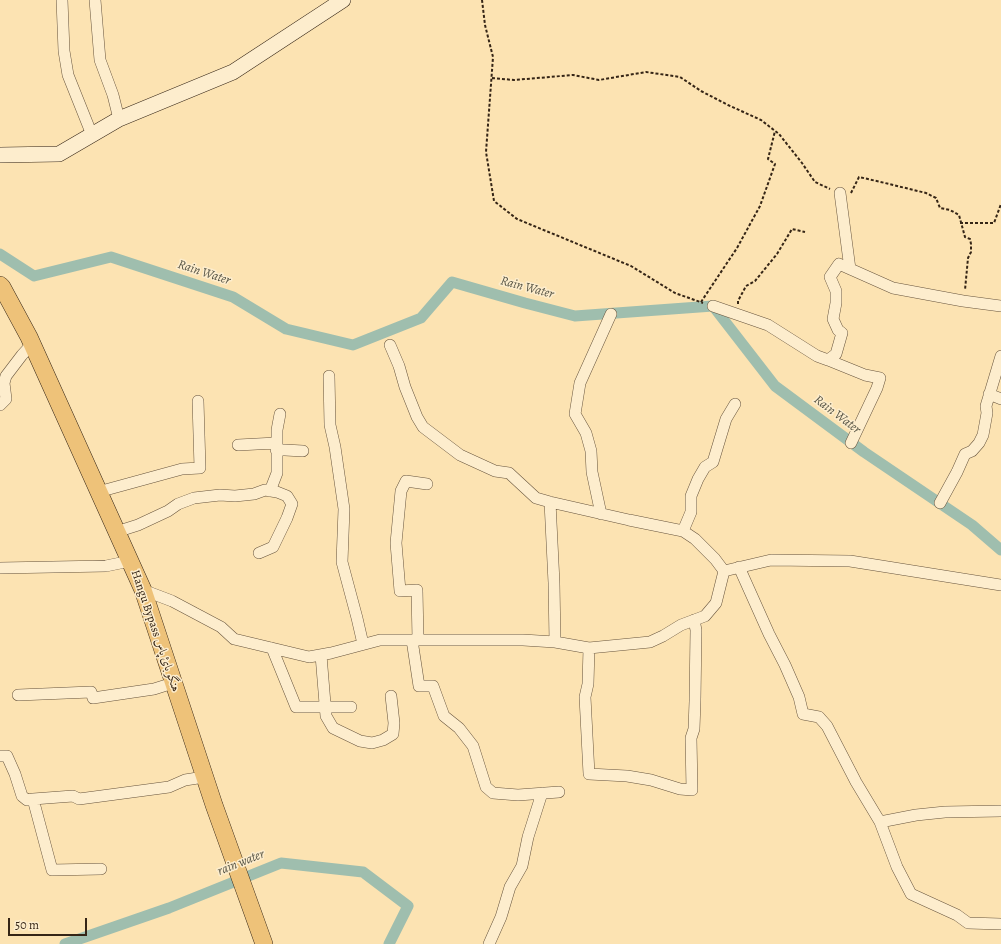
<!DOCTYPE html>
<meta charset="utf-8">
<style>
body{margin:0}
#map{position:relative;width:1001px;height:944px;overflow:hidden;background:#fce3b2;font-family:Alegreya,serif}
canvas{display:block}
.scale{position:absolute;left:8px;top:918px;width:79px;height:18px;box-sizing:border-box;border:2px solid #352516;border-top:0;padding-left:5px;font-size:12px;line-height:14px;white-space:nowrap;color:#352516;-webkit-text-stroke:3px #fdedcd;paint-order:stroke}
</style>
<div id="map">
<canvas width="1001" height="944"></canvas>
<div class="scale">50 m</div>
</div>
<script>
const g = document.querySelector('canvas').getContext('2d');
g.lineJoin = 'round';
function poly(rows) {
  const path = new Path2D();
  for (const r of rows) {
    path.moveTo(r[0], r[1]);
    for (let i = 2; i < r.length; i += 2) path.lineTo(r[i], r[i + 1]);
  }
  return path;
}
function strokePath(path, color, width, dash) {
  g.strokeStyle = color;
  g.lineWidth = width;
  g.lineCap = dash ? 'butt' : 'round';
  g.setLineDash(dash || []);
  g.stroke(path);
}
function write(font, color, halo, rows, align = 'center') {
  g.font = font + ' Alegreya,Amiri,serif';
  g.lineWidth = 3;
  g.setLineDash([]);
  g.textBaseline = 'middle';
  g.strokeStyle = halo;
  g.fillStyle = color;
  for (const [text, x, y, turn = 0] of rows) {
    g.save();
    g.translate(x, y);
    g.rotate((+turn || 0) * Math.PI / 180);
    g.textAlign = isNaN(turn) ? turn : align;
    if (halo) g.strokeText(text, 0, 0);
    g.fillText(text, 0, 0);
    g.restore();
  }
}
strokePath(poly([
 [0,254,34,276,111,257,233,297,286,329,353,345,421,318,452,282,525,303,575,316,713,306,775,386,864,452,972,525,1001,550],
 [65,944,169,908,281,863,363,872,408,906,389,944]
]), '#9fbeae', 11);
const street = poly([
 [62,0,64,51,68,75,92,135],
 [95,0,100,60,113,95,119,119],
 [840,193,850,269],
 [713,306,768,325,817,356,828,360,836,354,842,333,838,330,833,319,836,303,836,291,830,277,839,264,893,288,963,301,1001,306],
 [390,345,399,366,405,387,417,417,423,427,460,455,495,471,509,473,536,498,550,502,629,520,683,531,695,539,715,559,724,571],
 [828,360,865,375,880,378,877,388,851,443],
 [329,376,330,425,335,447,344,509,342,562,357,618,363,644],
 [989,394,1001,399],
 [0,405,6,399,4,383,6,376,22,355,32,344],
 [238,445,276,443],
 [276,450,285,450,303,451],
 [270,491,277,473,277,430,280,414],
 [98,492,182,469,200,468,198,401],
 [550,502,554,583,555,642],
 [940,503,957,472,965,454,972,451,979,443,983,435,987,413,986,406,1001,356],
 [601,514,592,472,591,451,586,433,575,414,580,383,611,314],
 [683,531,691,512,691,496,698,479,705,467,713,462,726,419,735,404],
 [116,532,138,525,168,511,178,504,194,498,220,495,235,496,254,494,265,490,277,492,287,496,292,504,287,518,273,547,259,553],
 [739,567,769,634,785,665,799,697,803,714,819,717,827,726,856,782,880,822,897,867,911,894,957,915,968,923,1001,924],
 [0,568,106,566,130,561],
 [143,590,172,601,221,627,234,639,309,657,331,653,380,640,523,640,555,642,589,648,650,642,663,636,681,625,705,616,716,603,724,571,771,560,850,561,1001,585],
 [412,640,419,686,433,686,444,716,459,728,473,746,486,787,493,793,518,795,559,792],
 [418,640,417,590,400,591,396,543,401,491,406,481,427,484],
 [272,648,296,707,351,707],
 [589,648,588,684,585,697,589,774,627,776,651,780,680,789,692,790,691,738,694,729,695,701,696,630,694,620],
 [321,655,326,716,333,728,360,741,372,743,383,740,393,734,394,723,391,696],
 [18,695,91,692,93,698,154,689,173,683],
 [0,756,7,756,15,774,22,796,27,800,33,799],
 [880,822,916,815,945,812,1001,811],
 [101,869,52,870,33,799,73,796,79,799,169,787,185,780,204,777],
 [489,944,501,917,510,887,522,866,528,837,542,793]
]);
const secondary = poly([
 [0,155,59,154,119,119,233,72,343,0]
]);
const primary = poly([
 [0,285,2,287,29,337,143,590,214,805,264,944]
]);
strokePath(street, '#67543d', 12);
strokePath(secondary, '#352516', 16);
strokePath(primary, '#352516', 18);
strokePath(poly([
 [482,0,485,25,493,57,486,152,494,201,517,219,631,266,675,293,703,303],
 [492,78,514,80,573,75,599,80,646,72,680,77,701,91,728,105,761,120,779,134,802,163,815,182,830,189],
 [851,193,859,177,885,183,926,193,936,198,940,208,950,210,959,215,965,237,970,239,971,244,971,252,968,258,965,290],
 [960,223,994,223,1001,204],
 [701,302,737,248,760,206,775,164,768,159,775,131],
 [738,304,738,301,746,286,755,281,777,254,792,229,805,232]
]), '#352516', 2, [3, 2]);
strokePath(street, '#fdedcd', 11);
strokePath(secondary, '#fdedcd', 15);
strokePath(primary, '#eec279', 17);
write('12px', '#352516', '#fdedcd', [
 ["Hangu Bypass ہنگو بائ پاس",155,631,71]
]);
write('italic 13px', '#555344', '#fdedcd', [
 ["Rain Water",204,273,18],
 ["Rain Water",527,288,15],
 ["Rain Water",837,415,37],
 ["rain water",241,863,-22]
]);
</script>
